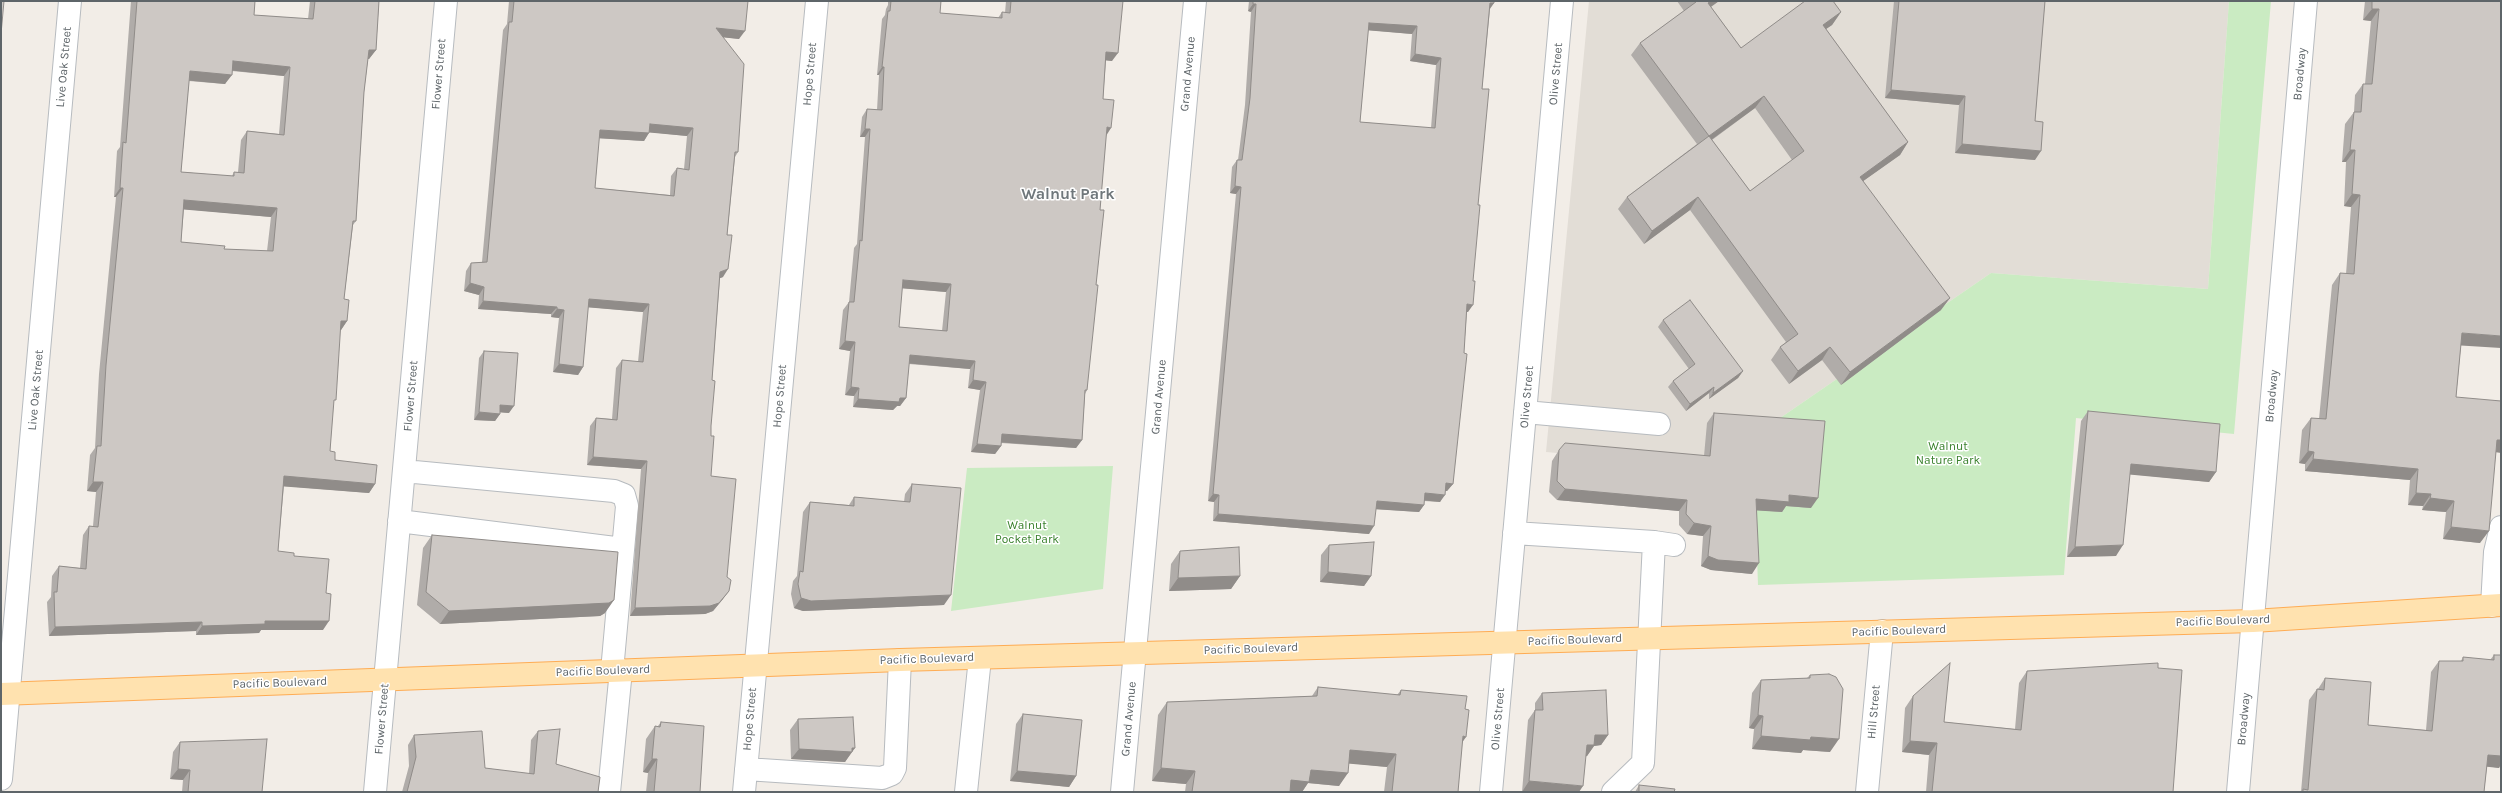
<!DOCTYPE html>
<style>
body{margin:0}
#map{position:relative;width:2502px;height:793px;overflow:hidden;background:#f2ede7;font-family:Karla,sans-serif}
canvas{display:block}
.frame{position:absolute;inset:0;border:2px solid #5e6569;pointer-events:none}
</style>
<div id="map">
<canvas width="2502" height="793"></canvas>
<div class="frame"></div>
</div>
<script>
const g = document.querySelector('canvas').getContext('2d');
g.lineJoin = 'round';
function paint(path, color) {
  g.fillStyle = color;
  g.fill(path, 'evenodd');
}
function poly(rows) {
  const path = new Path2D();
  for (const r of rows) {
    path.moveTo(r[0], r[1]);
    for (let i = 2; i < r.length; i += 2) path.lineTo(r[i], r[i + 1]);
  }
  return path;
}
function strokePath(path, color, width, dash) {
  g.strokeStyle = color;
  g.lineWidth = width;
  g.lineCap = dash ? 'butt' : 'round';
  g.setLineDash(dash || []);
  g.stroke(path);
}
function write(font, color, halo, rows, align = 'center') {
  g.font = font + ' Karla,sans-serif';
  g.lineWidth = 3;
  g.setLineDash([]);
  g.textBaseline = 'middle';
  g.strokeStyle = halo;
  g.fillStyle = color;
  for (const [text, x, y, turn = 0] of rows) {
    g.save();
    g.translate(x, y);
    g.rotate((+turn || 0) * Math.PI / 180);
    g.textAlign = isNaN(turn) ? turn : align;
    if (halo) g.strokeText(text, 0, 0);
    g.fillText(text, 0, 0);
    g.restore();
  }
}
paint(poly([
 [1589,1,2229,1,2208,289,1991,273,1767,427,1705,466,1546,452]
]), '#e2ddd6');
paint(poly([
 [2229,1,2271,1,2234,434,2076,418,2064,575,1758,585,1755,501,1767,427,1991,273,2208,289],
 [1113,466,1103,589,951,611,967,468]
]), '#caebc2');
const minor = poly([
 [1525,412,1659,424],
 [404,471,614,491,624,495,627,506,612,671],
 [399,521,623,549],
 [1514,533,1654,542,1643,763,1613,792],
 [1654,542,1674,545],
 [2492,606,2495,552,2501,527],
 [746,769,882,778,892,774,895,768,900,660],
 [1,779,70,1],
 [375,792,446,1],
 [609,792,621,670],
 [744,792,817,1],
 [966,792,980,658],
 [1122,792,1195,1],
 [1491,792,1562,1],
 [1867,792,1882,631],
 [2238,792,2306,1]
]);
const major = poly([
 [1,694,900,660,2253,621,2501,605]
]);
strokePath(minor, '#b7bbbf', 24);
strokePath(major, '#feac54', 24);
strokePath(minor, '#fff', 22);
strokePath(major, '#ffe2af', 22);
paint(poly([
 [131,1,255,1,254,15,308,19,310,1,379,1,376,50,369,59,368,59,364,92,356,221,353,225,344,299,347,321,341,330,340,330,333,404,330,451,335,460,375,484,369,493,284,486,278,551,294,556,323,630,261,630,259,633,196,635,196,631,49,636,47,602,51,597,52,576,59,566,80,568,83,535,89,526,93,526,96,492,87,491,90,455,95,448,99,374,116,197,114,197,117,151,120,147],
 [232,71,284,76,279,134,247,131,241,140,238,172,234,172,232,176,181,172,189,81,225,84],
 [184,209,271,217,267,251,224,249,181,242],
 [509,1,748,1,739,39,723,37,738,152,735,157,723,277,720,278,712,380,711,426,711,476,723,599,713,611,705,614,630,616,641,469,587,465,590,426,596,418,612,419,616,368,622,360,638,362,643,312,588,307,583,367,578,375,553,372,559,318,551,317,551,314,478,309,479,295,464,291,466,271,471,263,482,262,503,30,507,24],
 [649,132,687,136,684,169,677,168,671,176,670,195,595,188,599,138,644,141],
 [888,1,941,1,940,13,998,18,1002,12,1005,13,1006,1,1123,1,1112,61,1106,60,1103,99,1106,134,1100,210,1096,285,1087,390,1085,394,1082,440,1076,448,1001,443,1001,446,995,454,971,452,980,390,968,388,970,369,909,364,906,398,900,406,897,406,893,410,853,407,854,396,845,395,850,351,839,349,843,310,849,302,854,248,857,244,865,137,860,137,862,117,867,109,877,110,879,75,877,75,882,19,885,15,886,9,888,5],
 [902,288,946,292,942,331,899,327],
 [1249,1,1494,1,1494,3,1490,9,1482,89,1468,312,1467,312,1453,484,1447,491,1445,491,1440,502,1424,501,1424,505,1419,512,1376,509,1369,534,1213,521,1214,502,1208,501,1236,194,1230,193,1232,167,1237,160,1238,160,1245,105,1251,12,1248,11],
 [1368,30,1412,34,1410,61,1436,65,1431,128,1360,122],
 [1677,1,1719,1,1711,7,1741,48,1841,12,1832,25,1826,29,1908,142,1900,155,1863,181,1941,310,1841,385,1822,360,1789,384,1771,360,1780,347,1786,342,1690,210,1644,244,1618,209,1627,197,1697,144,1631,55,1640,43,1684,11],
 [1755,108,1792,160,1750,191,1712,140],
 [1894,1,2045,1,2035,121,2035,160,1955,153,1959,105,1885,98],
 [2365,1,2501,1,2461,345,2456,397,2496,452,2480,543,2443,539,2446,512,2422,510,2423,506,2408,505,2410,480,2305,471,2305,464,2299,463,2302,430,2311,418,2319,419,2332,285,2340,273,2346,274,2351,207,2344,206,2346,162,2342,162,2345,124,2354,112,2355,95,2363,84,2365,84,2371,21,2363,20],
 [1663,320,1743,371,1738,378,1709,399,1709,393,1686,411,1668,387,1673,381,1689,369,1658,327],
 [484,351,509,413,500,412,500,414,495,421,474,420,479,358],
 [2088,411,2216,472,2209,482,2130,474,2116,556,2067,557,2081,421],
 [1714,413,1811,508,1786,506,1782,512,1757,510,1752,574,1711,570,1701,566,1703,536,1687,534,1679,525,1679,511,1557,500,1549,492,1552,461,1559,450,1704,456,1707,423],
 [912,484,944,605,803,611,794,608,791,594,793,581,797,576,803,512,810,502,849,505,854,497,904,502,905,494],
 [432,535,605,613,600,616,440,624,417,605,423,548],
 [1329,545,1371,576,1364,586,1320,582,1321,555],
 [1180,551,1240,576,1231,589,1169,591,1171,564],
 [2494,655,2501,655,2501,764,2499,768,2487,766,2484,792,2301,792,2309,700,2317,689,2318,689,2325,678,2368,725,2426,730,2431,672,2439,661,2461,661,2463,657,2490,660],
 [2158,668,2173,792,1926,792,1929,755,1902,752,1905,708,1913,696,1944,722,2015,729,2019,683,2027,671],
 [1810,675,1830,752,1803,750,1801,753,1752,749,1754,729,1749,728,1752,693,1761,680,1807,678],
 [1318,687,1397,695,1401,690,1462,742,1458,792,1384,792,1387,767,1349,763,1339,786,1308,783,1302,792,1185,792,1186,784,1152,781,1158,715,1167,702,1312,696],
 [1542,693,1608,735,1601,745,1594,746,1587,756,1522,792,1528,720,1535,710,1535,703],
 [1023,714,1076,776,1069,787,1010,781,1016,724],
 [798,719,852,751,845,762,791,759,790,730],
 [661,722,700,792,646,792,648,773,643,772,646,739,655,726,658,726],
 [538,731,556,764,598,792,402,792,409,766,408,745,414,735,485,768,529,774,531,740],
 [180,742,262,792,182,792,183,780,170,779,173,752],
 [1639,785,1674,792,1635,792]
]), '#b0aca9');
paint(poly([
 [1711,1,1719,1,1699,15,1708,3],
 [1490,3,1494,3,1488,11],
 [1253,4,1256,4,1251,12,1248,11],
 [2372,9,2379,9,2371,21,2363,20],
 [1841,12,1832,25,1814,37,1823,25],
 [1369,23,1417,26,1412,34,1364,30],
 [716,28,745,31,739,39,710,36],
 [369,50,376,50,369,59,363,59],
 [1106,52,1118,53,1112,61,1101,60],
 [1415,54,1441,58,1436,65,1410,61],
 [233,61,290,67,284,76,227,70],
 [882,67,884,67,879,75,877,75],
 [190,71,232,75,225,84,183,80],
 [1891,90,1965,96,1959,105,1885,98],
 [1764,96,1755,108,1700,148,1709,136],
 [650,124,693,128,687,136,644,132],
 [1107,127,1111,128,1106,136],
 [865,129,870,129,865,137,860,137],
 [600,130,649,133,644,141,594,138],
 [1908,142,1900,155,1852,189,1860,177],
 [1962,144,2041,151,2035,160,1955,153],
 [2350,150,2355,150,2346,162,2342,162],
 [1235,186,1241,187,1236,194,1230,193],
 [120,188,123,188,116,197,114,197],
 [2352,194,2360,195,2351,207,2344,206],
 [1698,197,1690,210,1644,244,1652,231],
 [184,200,277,208,271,217,178,209],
 [728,269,723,277,715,280,720,272],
 [903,280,951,284,946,292,898,288],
 [470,283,484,287,479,295,464,291],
 [1950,298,1941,310,1841,385,1850,372],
 [589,299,649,304,643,312,584,307],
 [483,301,557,307,551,314,478,309],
 [1467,304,1473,305,1468,312,1462,312],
 [557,309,564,310,559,318,551,317],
 [341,321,347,321,341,330,334,330],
 [2462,333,2501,336,2501,348,2453,345],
 [845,341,855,342,850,351,839,349],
 [1830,347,1822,360,1789,384,1798,371],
 [910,355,975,361,970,369,904,363],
 [559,364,583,367,578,375,553,372],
 [1743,371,1738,378,1709,399,1713,393],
 [973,380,986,382,980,390,968,388],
 [851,387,859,388,854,396,845,395],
 [1714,387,1709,393,1686,411,1690,404],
 [900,398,906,398,900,406,897,406,893,410,853,407,858,399],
 [500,405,514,406,509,413,495,412],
 [479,412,500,414,495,421,474,420],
 [1002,434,1082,440,1076,448,996,442],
 [2497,440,2501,440,2501,453,2488,451],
 [977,444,1001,446,995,454,971,452],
 [2308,451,2314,452,2305,464,2299,463],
 [593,457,647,461,641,469,587,465],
 [2313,459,2418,469,2410,480,2305,471],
 [2131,464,2216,472,2209,482,2124,474],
 [284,476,375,484,369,493,278,486],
 [93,482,103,482,96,492,87,491],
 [1446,483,1453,484,1447,491,1441,491],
 [1565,489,1687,500,1679,511,1557,500],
 [1425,493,1445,495,1440,502,1420,500],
 [2416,493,2431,494,2423,506,2408,505],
 [1213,494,1219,495,1214,502,1208,501],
 [1789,495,1818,498,1811,508,1786,506,1782,512,1749,510,1756,499],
 [2430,498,2454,501,2446,512,2422,510],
 [1377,501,1424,505,1419,512,1372,509],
 [1218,514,1374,526,1369,534,1213,521],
 [1694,523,1711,526,1703,536,1687,534],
 [2451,527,2489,531,2480,543,2443,539],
 [2123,545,2116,556,2067,557,2075,547],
 [1708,556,1759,563,1752,574,1711,570,1701,566],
 [1328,572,1371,576,1364,586,1320,582],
 [1240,576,1231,589,1169,591,1178,578],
 [729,591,723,599,713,611,705,614,630,616,635,608],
 [951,595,944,605,803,611,794,608,801,598],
 [614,600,605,613,600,616,440,624,449,611],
 [265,621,329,621,323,630,261,630,259,633,196,635,202,626],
 [202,622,196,631,49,636,55,627],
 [1758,715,1763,716,1754,729,1749,728],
 [1595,735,1608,735,1601,745,1594,746,1587,756,1580,755],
 [1463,736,1466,737,1457,750],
 [1761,736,1811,737,1839,739,1830,752,1803,750,1801,753,1752,749],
 [1910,741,1937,743,1929,755,1902,752],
 [852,748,855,748,845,762,791,759,799,749],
 [1350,750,1396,754,1387,767,1342,763],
 [2488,755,2501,756,2501,764,2499,768,2480,766],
 [652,759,657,759,648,773,643,772],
 [1161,768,1195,771,1186,784,1152,781],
 [178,769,190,770,183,780,170,779],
 [1311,770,1348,773,1339,786,1308,783,1302,792,1283,792,1291,780],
 [1017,771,1076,776,1069,787,1010,781],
 [1529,781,1583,786,1579,792,1522,792]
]), '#908c89');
const building = poly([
 [1,1,4,1,1,34,1,1],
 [137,1,255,1,254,15,313,19,315,1,379,1,376,50,369,50,364,92,356,221,353,221,344,299,349,300,347,321,341,321,336,400,334,400,330,451,335,452,335,460,377,465,375,484,284,476,278,551,294,553,294,556,329,559,326,593,331,594,329,621,265,621,265,624,202,626,202,622,55,627,54,592,57,592,59,566,86,569,89,526,98,527,103,482,93,482,97,446,101,446,106,365,123,188,120,188,123,142,126,143,137,1],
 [233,61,290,67,284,135,247,131,244,173,234,172,234,176,181,172,190,71,232,75,233,61],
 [184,200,277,208,273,251,224,249,225,246,181,242,184,200],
 [514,1,748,1,745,31,716,28,744,64,738,152,735,152,727,235,732,235,728,269,720,272,712,380,715,381,711,426,711,436,714,436,711,476,736,479,727,577,731,580,729,591,719,603,710,606,635,608,647,461,593,457,596,418,617,420,622,360,643,362,649,304,589,299,583,367,559,364,564,310,557,309,557,307,483,301,484,287,470,283,471,263,487,262,509,22,512,22,514,1],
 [650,124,693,128,689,170,677,168,674,196,595,188,600,130,649,133,650,124],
 [891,1,941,1,940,13,1002,18,1002,12,1010,13,1011,1,1123,1,1118,53,1106,52,1103,99,1114,100,1111,128,1107,127,1100,210,1104,210,1096,285,1098,285,1087,390,1085,390,1082,440,1002,434,1001,446,977,444,986,382,973,380,975,361,910,355,906,398,900,398,899,402,858,399,859,388,851,387,855,342,845,341,849,302,854,302,860,240,862,241,870,129,865,129,867,109,882,110,884,67,882,67,888,11,890,11,891,1],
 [903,280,951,284,947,331,899,327,903,280],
 [1253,1,1494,1,1494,3,1490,3,1482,89,1489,89,1478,205,1480,205,1473,281,1475,281,1473,305,1467,304,1464,353,1467,354,1453,484,1446,483,1445,495,1425,493,1424,505,1377,501,1374,526,1218,514,1219,495,1213,494,1241,187,1235,186,1237,160,1242,160,1250,98,1256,4,1253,4,1253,1],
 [1369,23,1417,26,1415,54,1441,58,1435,128,1360,122,1369,23],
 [1695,1,1711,1,1708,3,1741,48,1805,1,1833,1,1841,12,1823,25,1908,142,1860,177,1950,298,1850,372,1830,347,1798,371,1780,347,1798,334,1698,197,1652,231,1627,197,1709,136,1750,191,1804,151,1764,96,1709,136,1640,43,1696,2,1695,1],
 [1899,1,2045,1,2035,121,2043,122,2041,151,1962,144,1965,96,1891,90,1899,1],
 [2372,1,2501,1,2501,336,2462,333,2456,397,2501,401,2501,440,2497,440,2489,531,2451,527,2454,501,2430,498,2431,494,2416,493,2418,469,2313,459,2314,452,2308,451,2311,418,2326,419,2340,273,2354,274,2360,195,2352,194,2355,150,2350,150,2354,112,2361,112,2363,84,2372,84,2373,74,2379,9,2372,9,2372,1],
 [1690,300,1743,371,1713,393,1714,387,1690,404,1673,381,1695,364,1663,320,1690,300],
 [484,351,518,353,514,406,500,405,500,414,479,412,484,351],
 [2088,411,2220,424,2216,472,2131,464,2123,545,2075,547,2088,411],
 [1714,413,1825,421,1818,498,1789,495,1789,502,1756,499,1759,563,1718,560,1708,556,1711,526,1694,523,1686,514,1687,500,1565,489,1557,481,1559,450,1565,443,1710,456,1714,413],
 [912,484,961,488,951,595,811,601,801,598,798,584,800,571,803,572,810,502,854,506,854,497,910,502,912,484],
 [432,535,618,552,614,600,609,603,449,611,426,592,432,535],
 [1374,542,1371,576,1328,572,1329,545,1374,542],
 [1239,547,1240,576,1178,578,1180,551,1239,547],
 [2494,655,2501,655,2501,756,2488,755,2484,792,2303,792,2303,789,2308,790,2317,689,2324,690,2325,678,2371,682,2368,725,2432,731,2439,661,2463,661,2463,657,2494,660,2494,655],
 [1950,663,1944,722,2021,730,2027,671,2158,663,2158,668,2182,670,2173,792,1932,792,1937,743,1910,741,1913,696,1950,663],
 [1829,674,1836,677,1843,689,1839,739,1811,737,1810,740,1761,736,1763,716,1758,715,1761,680,1810,678,1810,675,1829,674],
 [1318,687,1400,695,1401,690,1467,696,1465,709,1469,710,1466,737,1463,736,1458,792,1392,792,1396,754,1350,750,1348,773,1311,770,1309,782,1291,780,1290,792,1192,792,1195,771,1161,768,1167,702,1317,696,1318,687],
 [1606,690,1608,735,1595,735,1594,745,1587,745,1583,786,1529,781,1535,710,1543,710,1542,693,1606,690],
 [1023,714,1082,720,1076,776,1017,771,1023,714],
 [853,717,855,748,852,748,852,752,799,749,798,719,853,717],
 [661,722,704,726,700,792,654,792,657,759,652,759,655,726,660,727,661,722],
 [560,729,556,764,600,777,598,792,407,792,416,757,414,735,482,731,485,768,534,774,538,731,560,729],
 [267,739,262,792,188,792,190,770,178,769,180,742,267,739],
 [1639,785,1675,789,1674,792,1639,792,1639,785]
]);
paint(building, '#cdc8c4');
strokePath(building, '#908c89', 1);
write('12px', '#5e6569', '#fff', [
 ["Live Oak Street",64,67,-85],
 ["Flower Street",439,74,-85],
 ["Hope Street",810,74,-85],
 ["Grand Avenue",1188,74,-85],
 ["Olive Street",1556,74,-85],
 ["Broadway",2300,74,-85],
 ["Live Oak Street",36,390,-85],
 ["Flower Street",411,396,-85],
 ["Hope Street",780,396,-85],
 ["Broadway",2272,396,-85],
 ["Grand Avenue",1159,397,-85],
 ["Olive Street",1527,397,-85],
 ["Pacific Boulevard",2223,621,-2],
 ["Pacific Boulevard",1899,631,-2],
 ["Pacific Boulevard",1575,640,-2],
 ["Pacific Boulevard",1251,649,-2],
 ["Pacific Boulevard",927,659,-2],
 ["Pacific Boulevard",603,671,-2],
 ["Pacific Boulevard",280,683,-2],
 ["Hill Street",1874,712,-85],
 ["Flower Street",382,719,-85],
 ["Hope Street",750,719,-85],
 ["Grand Avenue",1129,719,-85],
 ["Olive Street",1498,719,-85],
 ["Broadway",2244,719,-85]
]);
write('12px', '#39812c', '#fff', [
 ["Walnut",1948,447],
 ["Nature Park",1948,461],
 ["Walnut",1027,526],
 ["Pocket Park",1027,540]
]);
write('bold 16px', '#6f777b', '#fff', [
 ["Walnut Park",1068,194]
]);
</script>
